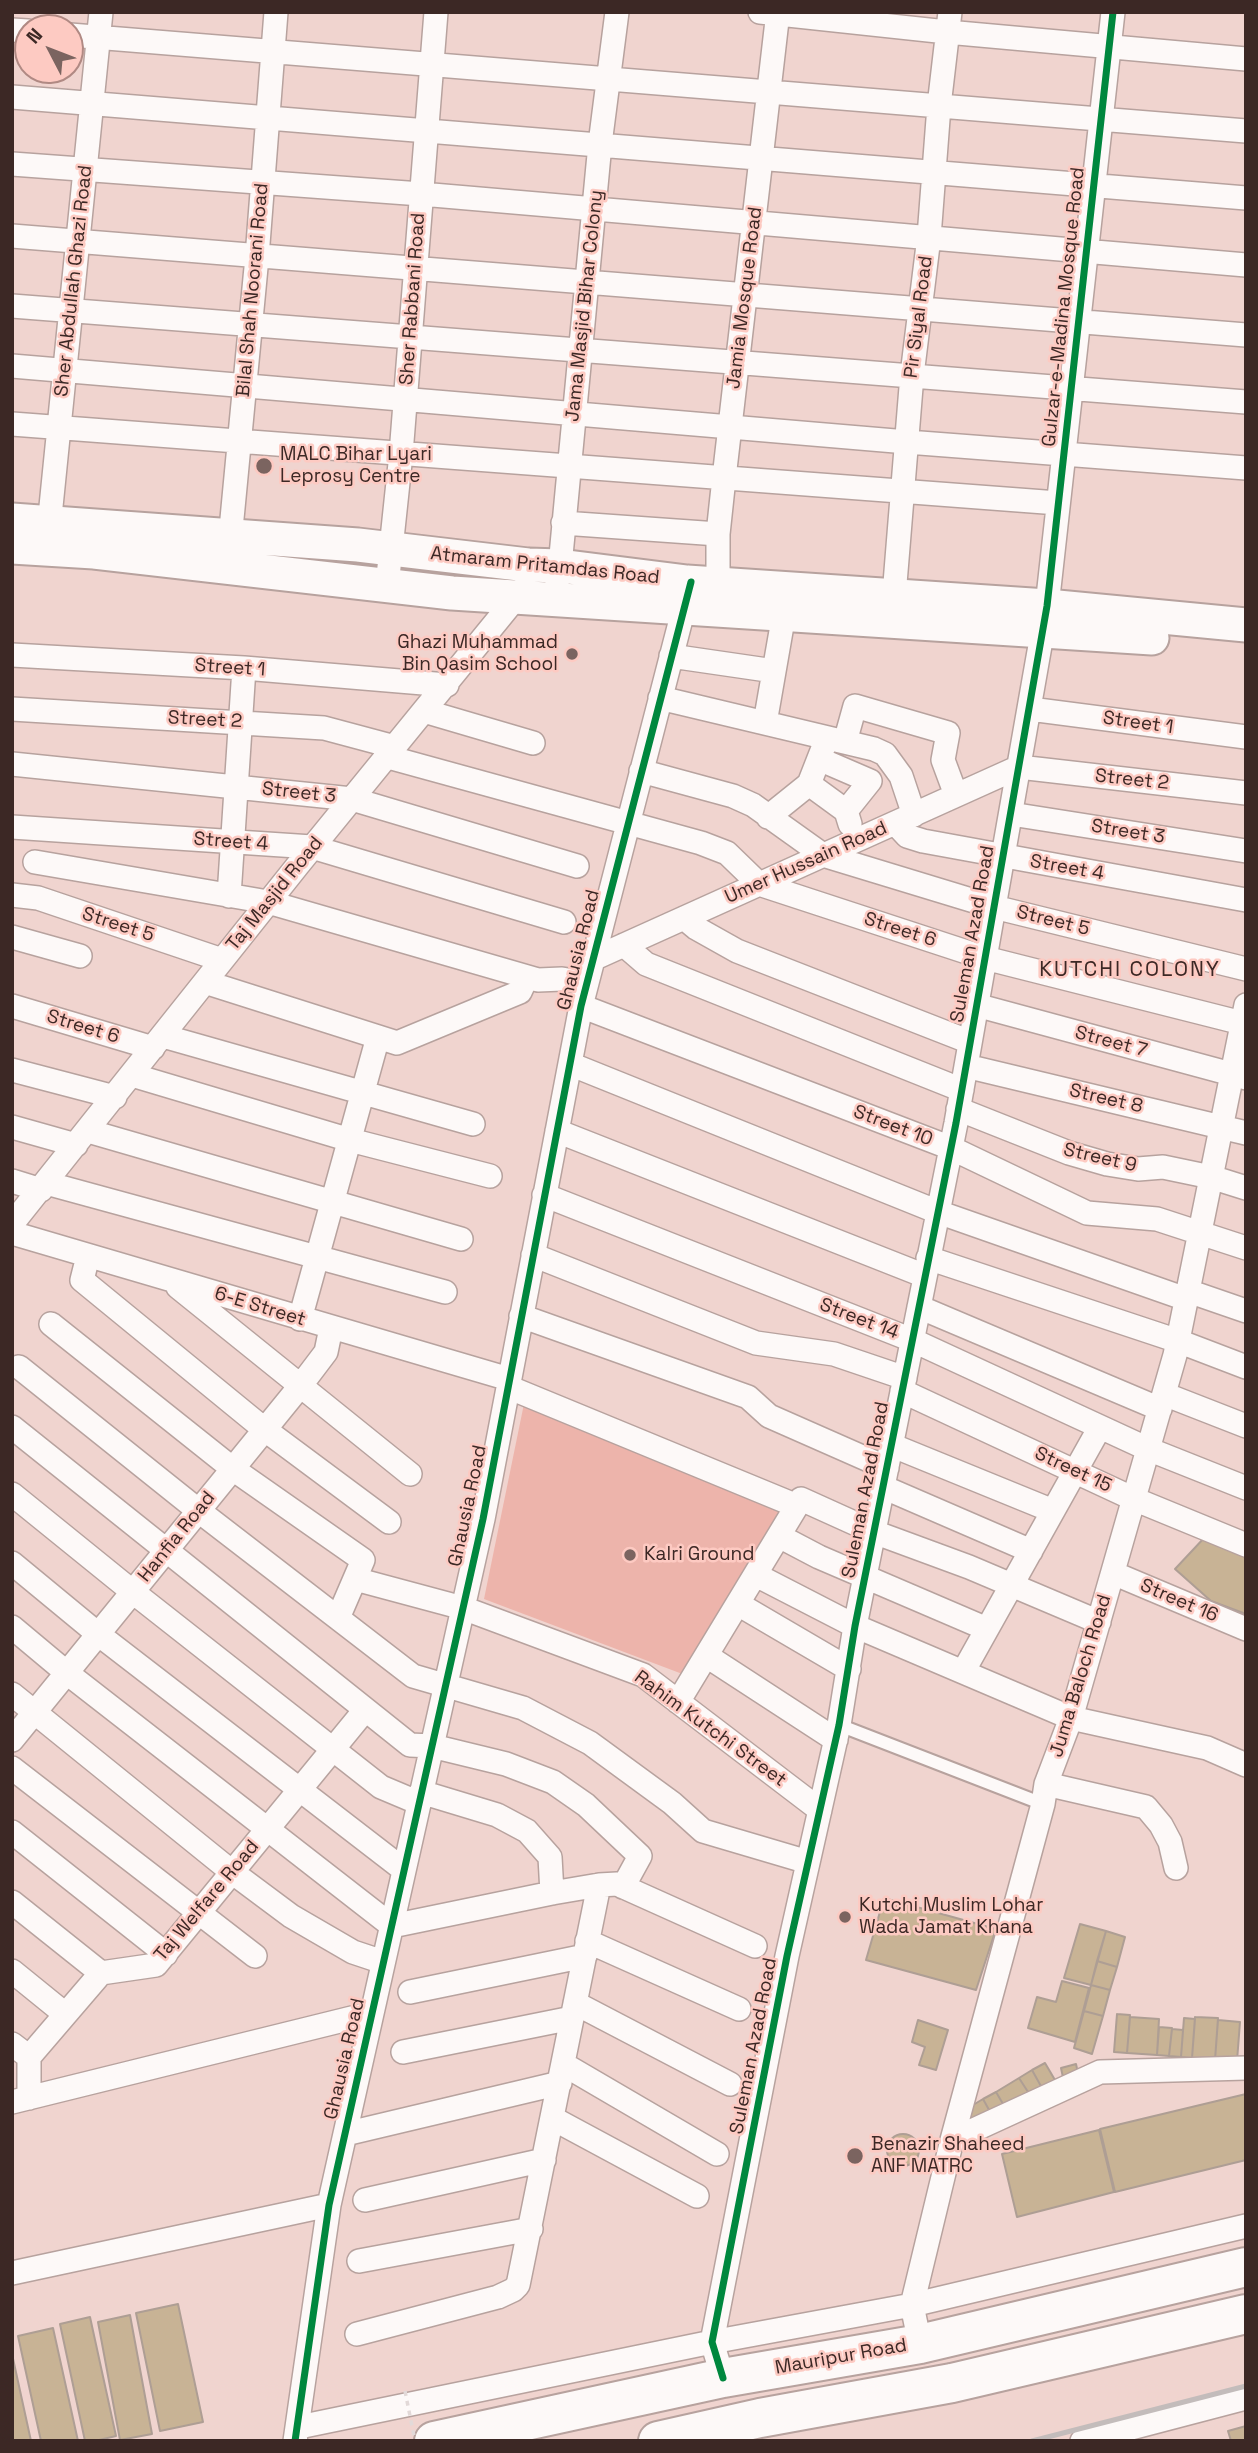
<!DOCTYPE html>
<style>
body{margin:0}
#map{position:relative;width:1258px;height:2453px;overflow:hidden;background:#f0d4cf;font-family:"Space Grotesk",sans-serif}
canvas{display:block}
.frame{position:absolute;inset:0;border:14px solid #3c2825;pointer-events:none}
.north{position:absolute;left:14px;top:14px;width:70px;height:70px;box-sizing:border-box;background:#fdcac2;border:2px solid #b08983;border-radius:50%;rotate:312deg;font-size:19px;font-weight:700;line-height:28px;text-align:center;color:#3c2825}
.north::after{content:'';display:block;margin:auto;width:24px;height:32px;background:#7b6460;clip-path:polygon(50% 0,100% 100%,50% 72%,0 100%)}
</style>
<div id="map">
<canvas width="1258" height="2453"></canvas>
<div class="frame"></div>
<div class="north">N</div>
</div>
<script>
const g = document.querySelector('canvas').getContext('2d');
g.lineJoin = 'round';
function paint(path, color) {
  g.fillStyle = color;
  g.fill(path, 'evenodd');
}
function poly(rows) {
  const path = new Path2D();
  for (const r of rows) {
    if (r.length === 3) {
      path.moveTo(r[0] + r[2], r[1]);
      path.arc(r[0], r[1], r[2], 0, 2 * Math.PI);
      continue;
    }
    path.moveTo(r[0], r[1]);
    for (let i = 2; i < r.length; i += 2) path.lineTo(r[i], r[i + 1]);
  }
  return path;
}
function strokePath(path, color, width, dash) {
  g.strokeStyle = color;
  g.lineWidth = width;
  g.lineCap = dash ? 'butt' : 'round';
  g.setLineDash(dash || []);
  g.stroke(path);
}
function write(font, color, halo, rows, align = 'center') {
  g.font = font + ' "Space Grotesk",sans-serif';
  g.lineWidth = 5;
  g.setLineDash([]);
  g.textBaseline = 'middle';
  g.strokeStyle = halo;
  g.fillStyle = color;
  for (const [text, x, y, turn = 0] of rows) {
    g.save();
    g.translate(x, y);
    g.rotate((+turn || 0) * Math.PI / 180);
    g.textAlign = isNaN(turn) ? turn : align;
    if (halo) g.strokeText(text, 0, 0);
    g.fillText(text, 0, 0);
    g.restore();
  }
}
paint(poly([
 [526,1394,798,1505,693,1678,484,1599]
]), '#edb4ab');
const building = poly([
 [1205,1537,1246,1554,1246,1614,1211,1601,1175,1569,1205,1537],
 [884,1898,996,1929,976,1990,866,1960,884,1898],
 [1080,1924,1106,1931,1091,1985,1064,1978,1080,1924],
 [1106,1931,1125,1937,1117,1967,1097,1961,1106,1931],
 [1097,1961,1117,1967,1110,1990,1091,1985,1097,1961],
 [1062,1981,1089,1988,1075,2042,1028,2028,1037,1997,1056,2002,1062,1981],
 [1091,1985,1110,1990,1103,2016,1084,2011,1091,1985],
 [1084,2011,1103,2016,1092,2054,1074,2048,1084,2011],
 [1117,2014,1130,2015,1127,2053,1114,2052,1117,2014],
 [1130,2017,1159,2019,1157,2055,1127,2053,1130,2017],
 [1195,2017,1218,2018,1215,2060,1192,2058,1195,2017],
 [1184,2018,1195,2019,1192,2058,1181,2057,1184,2018],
 [918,2020,948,2030,936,2070,919,2065,925,2047,912,2042,918,2020],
 [1218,2020,1240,2022,1237,2061,1215,2060,1218,2020],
 [1159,2027,1172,2028,1169,2056,1157,2055,1159,2027],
 [1172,2029,1183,2030,1181,2057,1169,2056,1172,2029],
 [1045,2063,1055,2080,1042,2088,1032,2070,1045,2063],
 [1076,2064,1079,2078,1064,2082,1061,2068,1076,2064],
 [1032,2070,1042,2088,1030,2095,1019,2078,1032,2070],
 [1019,2078,1030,2095,1006,2109,996,2092,1019,2078],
 [996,2092,1006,2109,993,2117,983,2099,996,2092],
 [1246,2094,1246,2160,1115,2192,1100,2129,1246,2094],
 [983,2099,993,2117,975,2126,967,2120,973,2105,983,2099],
 [1099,2130,1114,2192,1017,2217,1002,2154,1099,2130],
 [903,2150,16],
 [178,2304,203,2422,160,2431,136,2313,178,2304],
 [130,2315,152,2434,120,2440,98,2322,130,2315],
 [90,2317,116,2436,95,2441,85,2441,60,2324,90,2317],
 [53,2328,78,2441,41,2441,18,2336,53,2328],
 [12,2354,31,2441,12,2441,12,2354],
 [1246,2426,1246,2441,1231,2441,1228,2431,1246,2426]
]);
paint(building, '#c8b395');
strokePath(building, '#ae9e94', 2);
const service = poly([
 [839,1725,1043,1804]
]);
const minor = poly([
 [760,12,947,32,1246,59],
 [12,30,28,31],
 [70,35,1246,131],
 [12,97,1246,198],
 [12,164,421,194,1246,265],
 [12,236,1246,335],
 [12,306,1246,402],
 [12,366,907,442,1246,468],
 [12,424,1058,503],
 [563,523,718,534],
 [48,536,101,12],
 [229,550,257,257,276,12],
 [718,584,718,534,724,478,778,12],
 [387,586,401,454,436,12],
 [554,600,560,566,600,144,617,12],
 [893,608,912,375,929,237,939,106,950,12],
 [12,655,244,668,447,685],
 [671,656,774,671],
 [660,698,874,749,885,754,901,776,914,815],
 [12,709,324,728,395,747],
 [1030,709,1246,737],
 [424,711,533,743],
 [765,723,784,614],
 [845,742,855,706,948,733,943,760,956,795],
 [388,757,701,843,727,853,759,884,985,958,1246,1024],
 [819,759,870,781,846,811],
 [12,764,352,799,577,866],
 [641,771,733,796,753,805,823,855,994,907,1246,969],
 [809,784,846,811,850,824],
 [1011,814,1246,851],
 [768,817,809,784,827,738],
 [895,823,907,836,923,841,1246,900],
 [12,827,312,847,564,922],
 [35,862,268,902,538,980,562,979,586,983],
 [12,895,38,898,222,960],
 [229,896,244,668],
 [684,918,696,928,737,951,970,1042],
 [12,937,80,956],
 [624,945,646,964,962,1090],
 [593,959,1019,767,1246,793],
 [205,982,397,1043,520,992,527,977],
 [976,1005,1246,1078],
 [12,1006,153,1048],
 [581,1006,951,1148,1087,1213,1157,1219,1246,1248],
 [163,1036,473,1124],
 [570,1064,938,1212,1186,1299],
 [966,1066,1246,1133],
 [12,1070,115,1097],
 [132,1075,350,1140,490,1176],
 [958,1109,1069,1153,1107,1164,1138,1169,1163,1167,1211,1177,1246,1188],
 [12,1127,76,1145],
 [88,1131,461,1239],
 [557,1131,925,1276],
 [12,1181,41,1190],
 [46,1183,445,1292],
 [544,1195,912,1340,1148,1449,1246,1488],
 [12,1224,298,865,523,589],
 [12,1233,509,1379],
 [533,1255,756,1343,834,1354,905,1378],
 [88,1256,82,1280,264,1429,389,1522],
 [928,1258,1178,1341,1246,1367],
 [178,1287,410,1474],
 [1188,1291,1246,1311],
 [919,1307,1160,1409],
 [521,1316,748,1397,769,1416,887,1468],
 [300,1319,378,1037],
 [51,1324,233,1469,363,1560,338,1618],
 [19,1367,199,1511,413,1676,523,1708,590,1743,672,1803,703,1831,808,1862],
 [508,1387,797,1506],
 [902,1391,1134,1499,1246,1545],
 [1164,1394,1246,1426],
 [12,1427,410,1745,432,1746,506,1764,553,1782,586,1805,640,1856,623,1887],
 [891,1445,1053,1511],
 [883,1487,1031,1551],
 [12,1494,133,1592,381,1787,419,1803],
 [779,1536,819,1557,987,1629],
 [12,1563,98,1634,404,1870],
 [1113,1573,1246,1629],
 [756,1575,855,1626,1071,1718,1207,1748,1246,1765],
 [355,1579,463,1608,643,1675,820,1810],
 [738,1604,849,1669],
 [12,1627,67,1673,392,1926,552,1893,599,1885,617,1884,755,1946],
 [707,1656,836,1740],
 [963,1672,1100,1427],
 [12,1694,232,1872,291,1916,353,1952,383,1962],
 [678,1702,801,1499,874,1532,969,1567,1099,1622],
 [12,1740,301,1385,326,1352,331,1328],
 [12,1768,255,1956],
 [1046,1784,1146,1807,1161,1825,1170,1842,1176,1868],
 [421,1792,497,1815,527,1831,550,1857,552,1893],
 [12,1832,166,1954],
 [12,1902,101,1973],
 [587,1941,739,2009],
 [12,1971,65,2014],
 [410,1992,585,1956],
 [575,2003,730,2084],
 [12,2044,29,2057,29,2098],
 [403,2052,572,2018],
 [29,2057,101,1973,156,1965,365,1710],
 [563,2064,717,2154],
 [12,2102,372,2013],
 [552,2118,697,2196],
 [345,2134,560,2083],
 [952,2140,1100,2072,1246,2068],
 [365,2200,544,2160],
 [359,2261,531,2229],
 [12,2273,329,2205],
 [357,2334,498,2297,513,2290,518,2285,599,1885],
 [920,2344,912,2305,952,2140,1043,1804,1046,1784,1071,1718,1175,1355,1246,1005],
 [723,2378,712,2342,787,1956,839,1725,855,1626,956,1123,1047,606,1113,12],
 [299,2427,712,2342,912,2305,1246,2226],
 [295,2441,329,2205,483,1519,581,1006,687,596],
 [1082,2441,1246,2398]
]);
const secondary = poly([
 [12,520,358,545,528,565,560,566,687,582,1047,606,1246,625],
 [12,547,94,552,452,593,1152,638]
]);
const trunk = poly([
 [434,2441,723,2378,920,2344,1246,2267],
 [658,2441,760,2418,952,2383,1246,2314]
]);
strokePath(service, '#b7a29e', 16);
strokePath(minor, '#b7a29e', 26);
strokePath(secondary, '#b7a29e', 37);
strokePath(trunk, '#b7a29e', 42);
strokePath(service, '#fdf9f8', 12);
strokePath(minor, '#fdf9f8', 23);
strokePath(secondary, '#fdf9f8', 33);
strokePath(trunk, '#fdf9f8', 38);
strokePath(poly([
 [1032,2441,1246,2386]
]), '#c3bcbb', 5);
strokePath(poly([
 [405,2391,415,2441]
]), '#e2d9d8', 3.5, [5, 5]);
strokePath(poly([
 [723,2378,712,2342,787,1956,839,1725,855,1626,956,1123,1047,606,1113,12],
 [295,2441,329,2205,483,1519,581,1006,691,582]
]), '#00873e', 7);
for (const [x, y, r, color] of [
 [264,466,9,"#7b6460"],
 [572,654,7,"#7b6460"],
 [630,1555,7,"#7b6460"],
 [845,1917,7,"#7b6460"],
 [855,2156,9,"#7b6460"]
]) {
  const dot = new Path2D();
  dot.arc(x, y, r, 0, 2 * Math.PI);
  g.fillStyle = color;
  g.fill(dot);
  strokePath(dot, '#fdcac2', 2.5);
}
write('19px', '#3c2825', '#fdcac2', [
 ["Sher Abdullah Ghazi Road",74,281,-84],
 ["Bilal Shah Noorani Road",253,290,-85],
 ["Jamia Mosque Road",745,298,-83],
 ["Sher Rabbani Road",413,299,-86],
 ["Jama Masjid Bihar Colony",585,306,-84],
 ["Gulzar-e-Madina Mosque Road",1064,307,-84],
 ["Pir Siyal Road",919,317,-83],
 ["Atmaram Pritamdas Road",545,566,6],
 ["Street 1",230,668,4],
 ["Street 2",205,720,3],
 ["Street 1",1138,723,8],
 ["Street 2",1132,780,6],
 ["Street 3",299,793,6],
 ["Street 3",1128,832,9],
 ["Street 4",231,842,4],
 ["Umer Hussain Road",806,863,-24],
 ["Street 4",1067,868,10],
 ["Taj Masjid Road",275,894,-51],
 ["Street 5",1053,921,14],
 ["Street 5",118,925,18],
 ["Street 6",900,930,18],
 ["Suleman Azad Road",973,934,-80],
 ["Ghausia Road",579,950,-76],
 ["Street 6",83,1027,17],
 ["Street 7",1111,1042,15],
 ["Street 8",1106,1099,13],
 ["Street 10",893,1126,21],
 ["Street 9",1100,1158,13],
 ["6-E Street",260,1307,17],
 ["Street 14",859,1319,21],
 ["Street 15",1073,1470,25],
 ["Suleman Azad Road",866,1490,-79],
 ["Ghausia Road",468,1506,-78],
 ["Hanfia Road",177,1537,-51],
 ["Street 16",1179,1601,23],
 ["Juma Baloch Road",1081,1676,-73],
 ["Rahim Kutchi Street",710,1729,36],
 ["Taj Welfare Road",207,1901,-50],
 ["Suleman Azad Road",754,2046,-79],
 ["Ghausia Road",345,2059,-77],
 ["Mauripur Road",841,2357,-10]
]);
write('19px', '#3c2825', '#fdcac2', [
 ["MALC Bihar Lyari",280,455],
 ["Leprosy Centre",280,477],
 ["Ghazi Muhammad",558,643,"right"],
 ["Bin Qasim School",558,665,"right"],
 ["Kalri Ground",644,1555],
 ["Kutchi Muslim Lohar",859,1906],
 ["Wada Jamat Khana",859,1928],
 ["Benazir Shaheed",871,2145],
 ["ANF MATRC",871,2167]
], 'left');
g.letterSpacing = '2px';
write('21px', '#3c2825', '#fdcac2', [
 ["KUTCHI COLONY",1130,970]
]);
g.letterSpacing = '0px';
</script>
